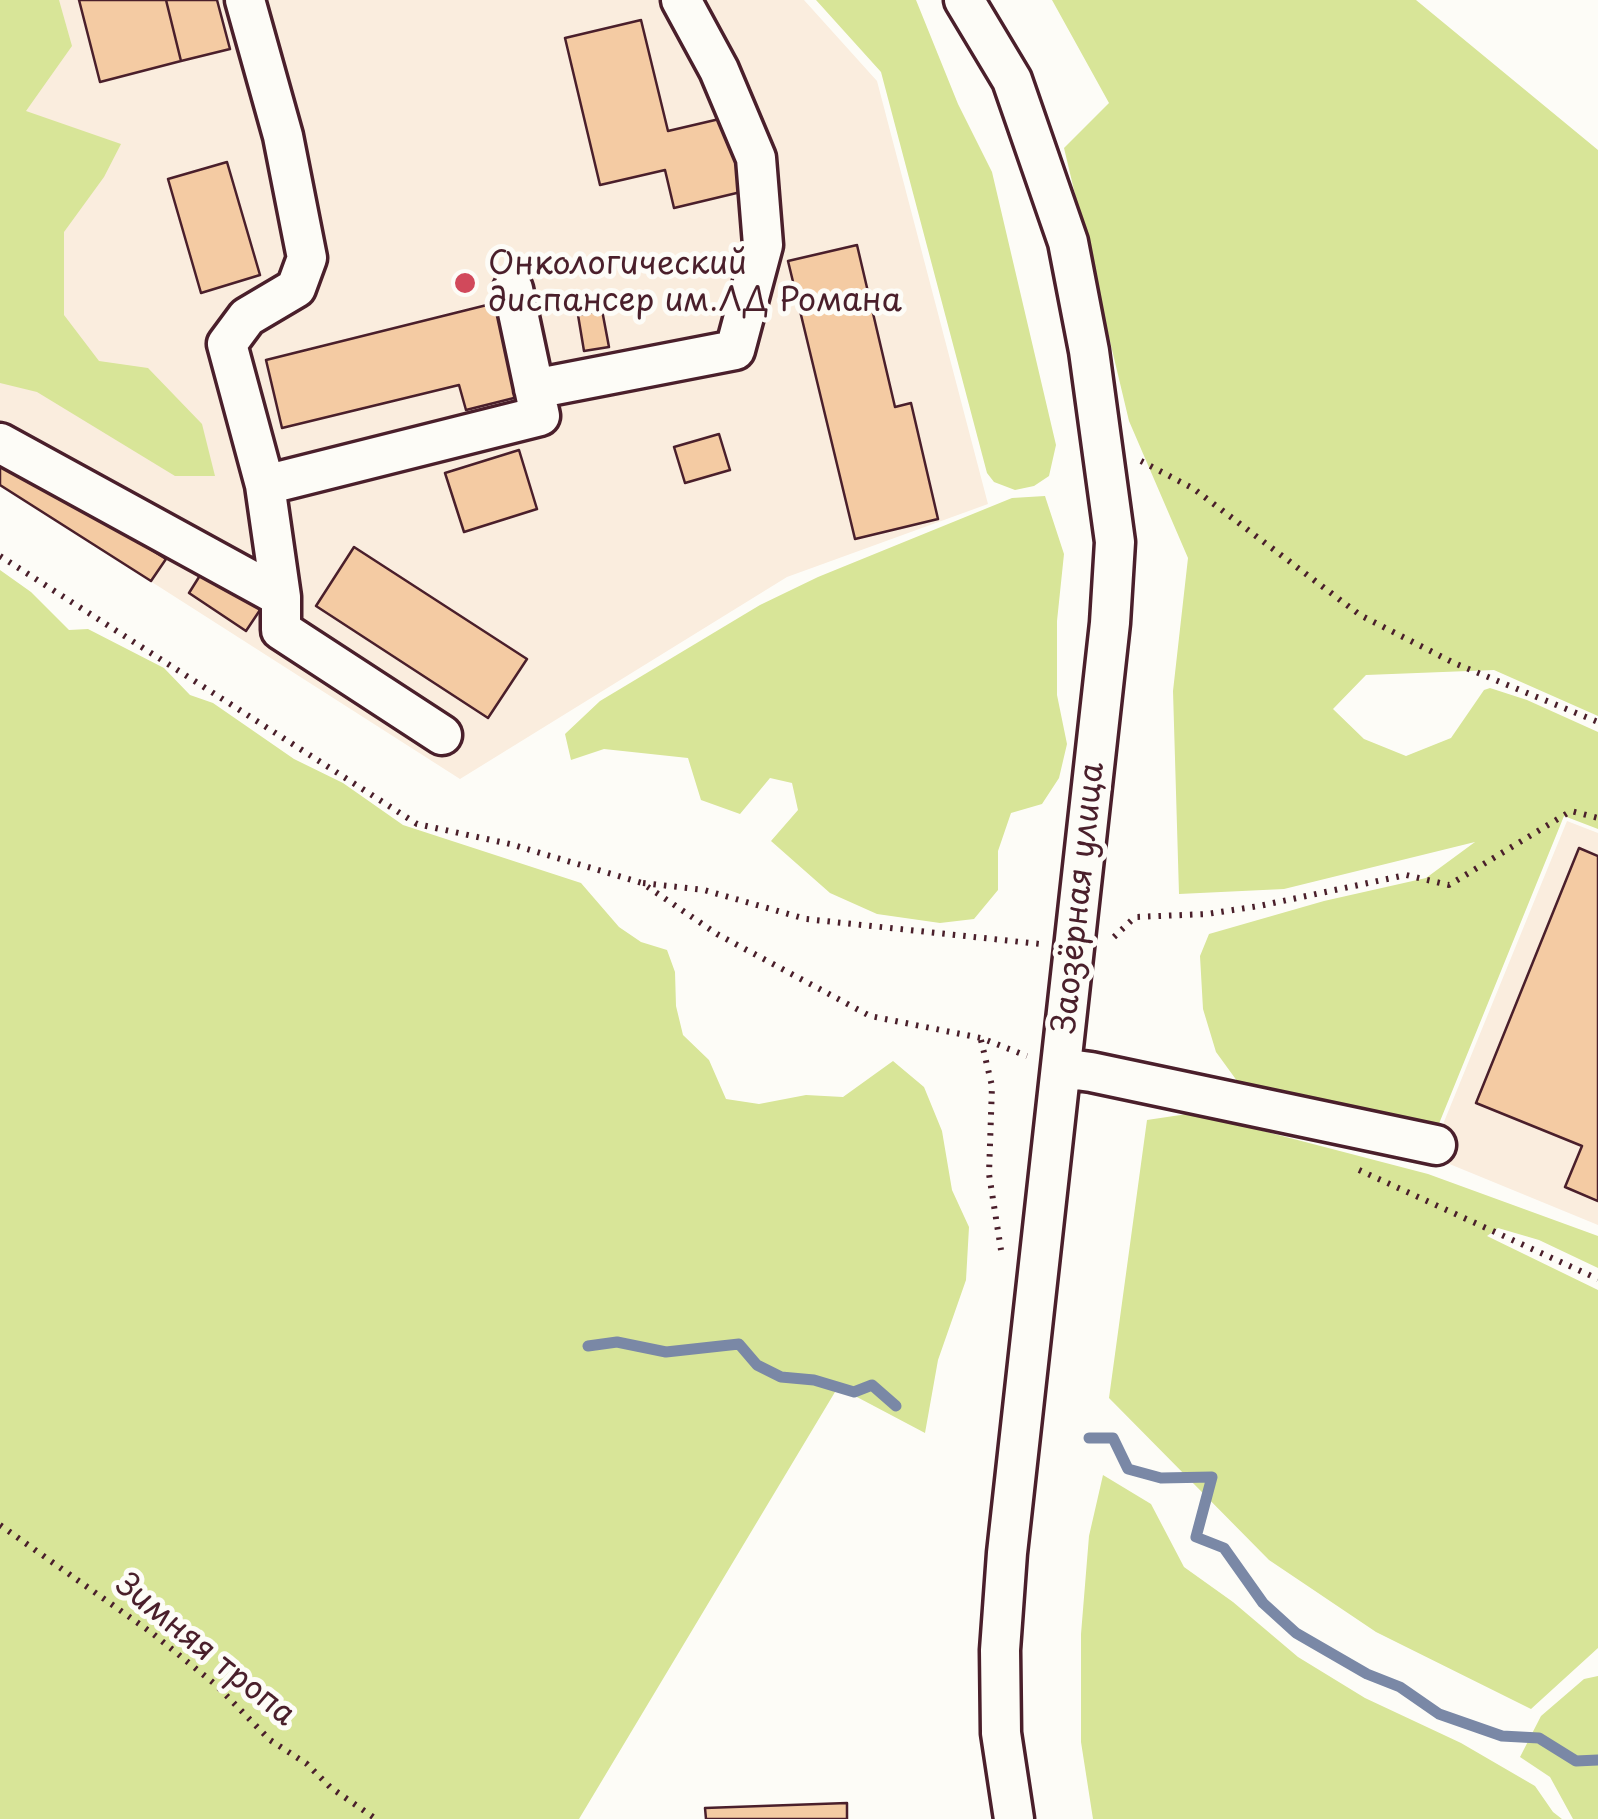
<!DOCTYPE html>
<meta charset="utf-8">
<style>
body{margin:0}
canvas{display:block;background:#fdfcf7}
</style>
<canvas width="1598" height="1819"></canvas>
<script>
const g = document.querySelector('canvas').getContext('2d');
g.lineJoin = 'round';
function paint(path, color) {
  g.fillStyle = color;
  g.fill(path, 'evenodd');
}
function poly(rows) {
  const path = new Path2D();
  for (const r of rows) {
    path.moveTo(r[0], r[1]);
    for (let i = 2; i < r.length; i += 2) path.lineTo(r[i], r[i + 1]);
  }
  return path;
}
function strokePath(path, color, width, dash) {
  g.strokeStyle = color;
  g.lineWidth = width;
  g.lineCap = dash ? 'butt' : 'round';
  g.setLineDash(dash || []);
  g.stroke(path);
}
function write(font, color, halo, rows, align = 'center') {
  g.font = font + ' "Playpen Sans",sans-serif';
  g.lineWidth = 10;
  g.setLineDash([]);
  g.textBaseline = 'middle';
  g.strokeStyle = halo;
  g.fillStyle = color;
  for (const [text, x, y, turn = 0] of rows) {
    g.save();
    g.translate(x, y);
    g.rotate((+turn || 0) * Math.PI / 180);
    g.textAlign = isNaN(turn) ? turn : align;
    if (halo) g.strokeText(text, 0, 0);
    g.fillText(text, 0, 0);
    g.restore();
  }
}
paint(poly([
 [0,0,804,0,877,81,988,504,787,577,460,779,0,485],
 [1567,821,1598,833,1598,1225,1430,1156]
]), '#faedde');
paint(poly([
 [0,0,59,0,72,46,26,111,121,144,104,177,64,232,64,315,99,361,148,368,202,424,215,476,175,476,37,392,0,383],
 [816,0,916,0,958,104,992,172,1056,445,1049,476,1034,486,1015,490,994,482,987,473,881,72],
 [1052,0,1416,0,1598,150,1598,716,1494,670,1366,675,1333,709,1364,739,1406,756,1451,738,1484,690,1490,688,1527,700,1598,732,1598,829,1564,816,1436,1131,1240,1085,1216,1052,1203,1009,1200,956,1209,934,1324,901,1426,878,1475,842,1284,889,1179,894,1173,691,1188,558,1129,421,1064,148,1109,103],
 [1045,496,1064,554,1057,621,1057,695,1067,744,1059,778,1042,804,1011,813,998,851,998,890,974,919,940,923,877,914,830,893,771,841,798,810,792,783,770,778,740,814,701,800,688,758,604,749,571,760,565,734,600,701,760,605,818,577,1012,498],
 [0,570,31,592,69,630,88,629,164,668,190,695,213,703,294,759,343,783,403,825,581,883,619,927,641,942,667,950,675,972,676,1006,683,1035,709,1060,726,1099,759,1104,806,1095,843,1097,893,1061,924,1087,942,1131,952,1190,969,1227,966,1280,938,1360,925,1433,838,1387,579,1819,0,1819],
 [1194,1113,1428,1174,1598,1236,1598,1268,1539,1240,1498,1228,1487,1236,1598,1290,1598,1648,1531,1709,1376,1632,1269,1560,1109,1398,1147,1120],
 [1103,1475,1151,1504,1184,1567,1233,1602,1298,1657,1365,1698,1461,1743,1535,1786,1553,1812,1562,1819,1093,1819,1081,1742,1081,1634,1089,1536],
 [1598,1676,1598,1819,1573,1819,1550,1777,1520,1757,1541,1716,1584,1679]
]), '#d8e598');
strokePath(poly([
 [588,1346,617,1342,666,1352,739,1344,757,1365,781,1377,814,1380,854,1392,872,1385,896,1406],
 [1089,1438,1113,1438,1128,1469,1161,1478,1212,1477,1196,1537,1224,1548,1263,1603,1296,1633,1367,1674,1400,1687,1439,1714,1502,1736,1539,1738,1576,1761,1598,1760]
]), '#7a88a6', 11);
const building = poly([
 [79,0,166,0,181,61,100,82,79,0],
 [166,0,217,0,230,49,181,61,166,0],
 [641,20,668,131,728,117,745,191,674,208,665,170,600,185,565,38,641,20],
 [227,162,260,275,201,293,168,179,227,162],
 [857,245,895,407,911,403,938,519,855,539,788,261,857,245],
 [499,302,522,396,466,410,459,385,282,428,266,360,499,302],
 [602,310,609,347,584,351,578,315,602,310],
 [719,434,730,470,685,483,674,447,719,434],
 [519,450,537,509,464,532,445,473,519,450],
 [0,454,166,559,151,581,0,485,0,454],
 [354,547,527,659,488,718,316,606,354,547],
 [204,569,262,607,246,631,189,593,204,569],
 [1579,848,1598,856,1598,1201,1565,1187,1582,1146,1476,1103,1579,848],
 [847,1803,847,1819,706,1819,705,1808,847,1803]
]);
paint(building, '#f4cba3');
strokePath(building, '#4a1f2b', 2.5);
const minor = poly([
 [245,0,283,136,307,258,296,288,247,317,227,344,265,485,540,416,513,289],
 [964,0,1012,80,1068,242,1089,351,1115,542,1110,623,1007,1553,1000,1650,1001,1733,1014,1819],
 [534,389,735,350,763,245,756,158,719,70,681,0],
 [0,443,281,597],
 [265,485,281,597,281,630,442,735],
 [1061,1068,1091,1072,1436,1145]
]);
strokePath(minor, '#4a1f2b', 45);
strokePath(poly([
 [1141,461,1194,489,1360,615,1454,663,1598,722],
 [0,556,417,824,510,844,642,883,717,934,870,1016,981,1038,1027,1056],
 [643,883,704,890,806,919,1040,944],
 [1114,937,1135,917,1207,914,1259,906,1406,875,1449,885,1571,811,1598,818],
 [981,1040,992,1086,989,1174,1001,1250],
 [1359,1170,1598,1279],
 [0,1525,152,1633,216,1685,270,1740,307,1764,330,1787,376,1819]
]), '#4a1f2b', 6, [2.5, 8]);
strokePath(minor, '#fdfcf7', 38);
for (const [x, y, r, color] of [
 [465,283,12,"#d1495b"]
]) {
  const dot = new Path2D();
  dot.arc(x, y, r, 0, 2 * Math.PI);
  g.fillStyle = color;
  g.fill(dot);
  strokePath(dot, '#fdfcf7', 4);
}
write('32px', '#4a1f2b', '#fdfcf7', [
 ["Онкологический",488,265],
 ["диспансер им.ЛД Романа",488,302]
], 'left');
write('32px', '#4a1f2b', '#fdfcf7', [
 ["Заозёрная улица",1080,898,-84],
 ["Зимняя тропа",205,1651,39]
]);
</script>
